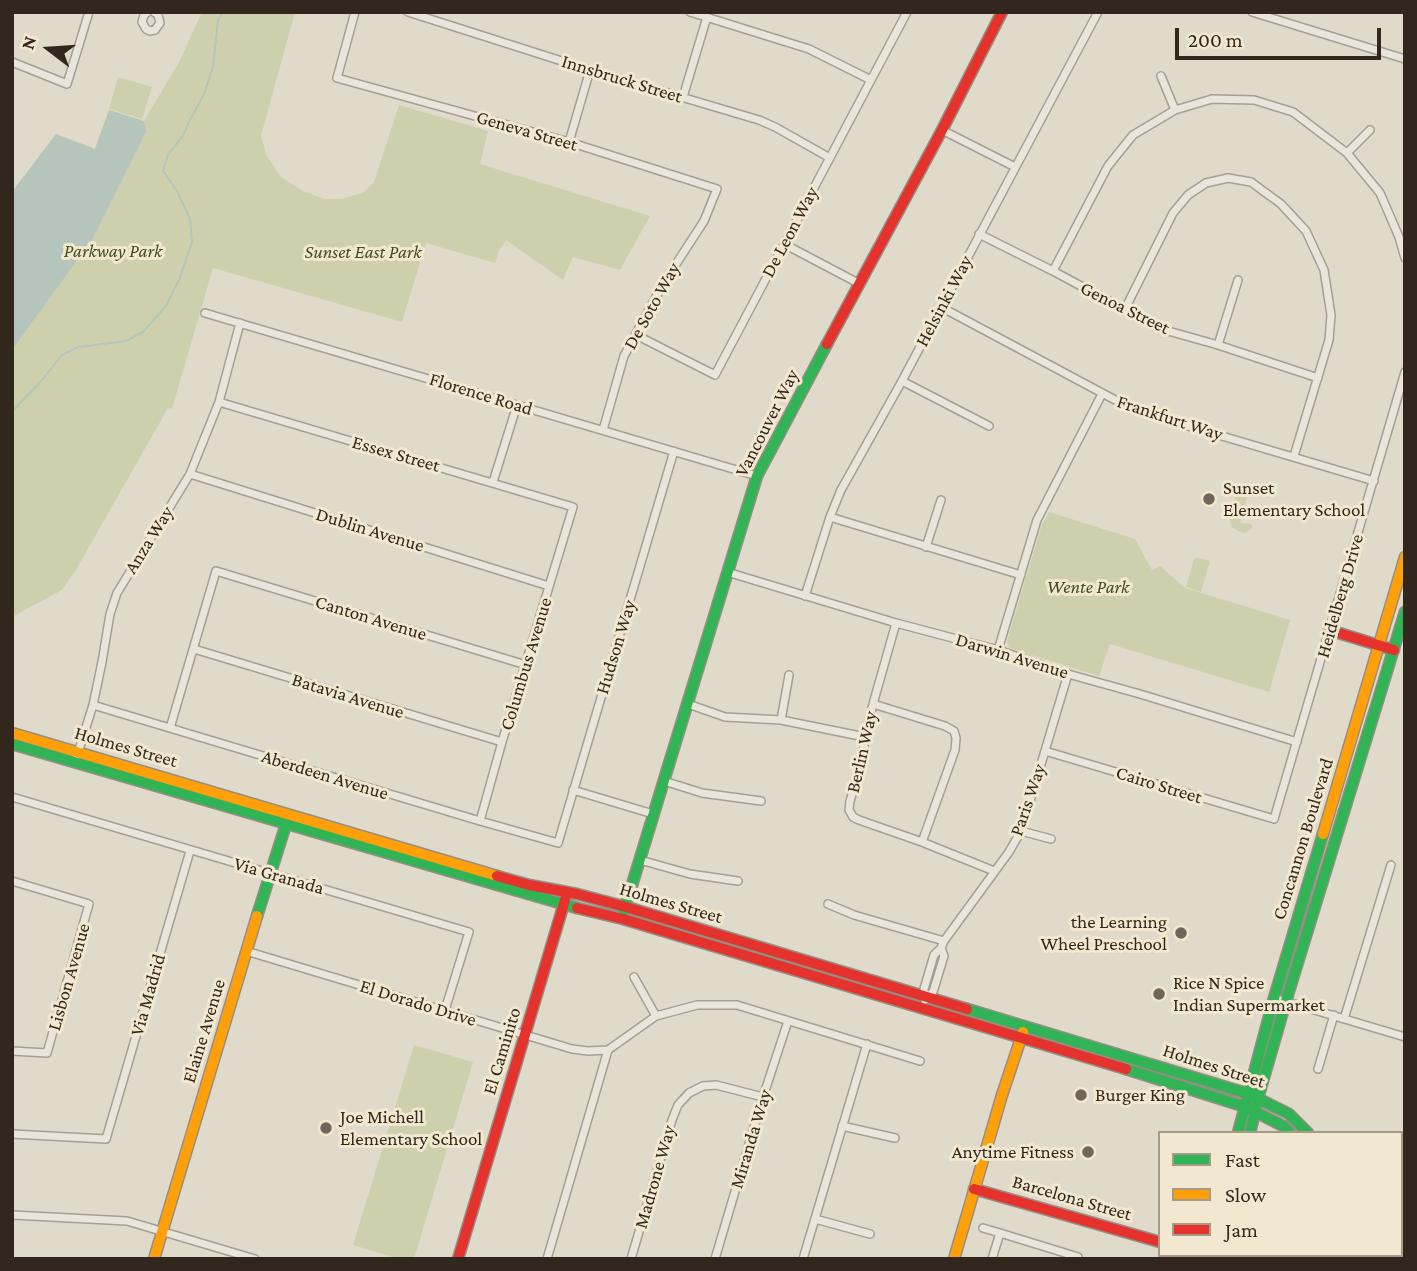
<!DOCTYPE html>
<style>
body{margin:0}
#map{position:relative;width:1417px;height:1271px;overflow:hidden;background:#e0daca;font-family:"Crimson Pro",serif}
canvas{display:block}
.frame{position:absolute;inset:0;border:14px solid #32271d;pointer-events:none}
.legend{position:absolute;left:1158px;top:1131px;width:245px;height:126px;box-sizing:border-box;background:#f2e8cf;border:2px solid #a59b88;margin:0;padding:9px 12px;list-style:none;font-size:21px;color:#32271d}
.legend li{display:flex;align-items:center;gap:14px;height:35px}
.legend b{width:35px;border:2px solid #a59b88}
.north{position:absolute;left:14px;top:14px;width:70px;height:70px;-webkit-text-stroke:5px #f2e8cf;paint-order:stroke;rotate:287deg;font-size:19px;font-weight:700;line-height:28px;text-align:center;color:#32271d}
.north::after{content:'';display:block;margin:auto;width:24px;height:32px;background:#32271d;clip-path:polygon(50% 0,100% 100%,50% 72%,0 100%)}
.scale{position:absolute;left:1175px;top:28px;width:206px;height:32px;box-sizing:border-box;border:4px solid #32271d;border-top:0;padding-left:9px;font-size:21px;line-height:24px;white-space:nowrap;color:#32271d;-webkit-text-stroke:5px #f2e8cf;paint-order:stroke}
</style>
<div id="map">
<canvas width="1417" height="1271"></canvas>
<div class="frame"></div>
<ul class="legend">
<li><b style="height:9px;background:#30b455"></b>Fast</li>
<li><b style="height:9px;background:#ff9f0a"></b>Slow</li>
<li><b style="height:9px;background:#e5322d"></b>Jam</li>
</ul>
<div class="north">N</div>
<div class="scale">200 m</div>
</div>
<script>
const g = document.querySelector('canvas').getContext('2d');
g.lineJoin = 'round';
function paint(path, color) {
  g.fillStyle = color;
  g.fill(path, 'evenodd');
}
function poly(rows) {
  const path = new Path2D();
  for (const r of rows) {
    path.moveTo(r[0], r[1]);
    for (let i = 2; i < r.length; i += 2) path.lineTo(r[i], r[i + 1]);
  }
  return path;
}
function strokePath(path, color, width, dash) {
  g.strokeStyle = color;
  g.lineWidth = width;
  g.lineCap = dash ? 'butt' : 'round';
  g.setLineDash(dash || []);
  g.stroke(path);
}
function write(font, color, halo, rows, align = 'center') {
  g.font = font + ' "Crimson Pro",serif';
  g.lineWidth = 6;
  g.setLineDash([]);
  g.textBaseline = 'middle';
  g.strokeStyle = halo;
  g.fillStyle = color;
  for (const [text, x, y, turn = 0] of rows) {
    g.save();
    g.translate(x, y);
    g.rotate((+turn || 0) * Math.PI / 180);
    g.textAlign = isNaN(turn) ? turn : align;
    if (halo) g.strokeText(text, 0, 0);
    g.fillText(text, 0, 0);
    g.restore();
  }
}
paint(poly([
 [202,12,295,12,261,136,267,156,281,177,303,191,324,199,342,199,364,192,374,182,399,105,488,131,480,164,650,216,620,270,573,257,563,280,506,240,499,251,495,263,426,243,402,322,213,268,172,409,168,408,77,568,62,590,12,617,12,192,56,134,95,149,109,110,144,121,179,62],
 [118,77,152,87,142,119,109,109],
 [1244,492,1248,494,1240,523,1251,524,1253,528,1245,533,1238,531,1232,527,1229,518,1236,493],
 [1049,512,1135,539,1152,570,1160,566,1185,588,1290,620,1269,692,1110,644,1099,676,1009,648,1007,641,1042,524],
 [1197,557,1210,561,1201,592,1186,587,1194,559],
 [414,1045,473,1062,414,1259,399,1259,353,1245]
]), '#ced0ad');
paint(poly([
 [109,110,144,121,146,132,93,238,12,350,12,192,56,134,95,149]
]), '#b5c5bb');
strokePath(poly([
 [12,412,42,380,62,355,78,347,126,341,143,332,166,306,179,280,192,242,190,219,177,191,163,171,168,155,182,137,190,120,204,94,213,67,218,20,223,12]
]), '#b5c5bb', 2);
const street = poly([
 [148,12,144,15,142,22,146,29,150,31,155,30,160,23,158,15,154,12],
 [355,12,337,78,569,142,717,189,704,221,663,284,624,356,603,430],
 [408,12,590,70,759,120,775,127,830,158],
 [690,12,809,49,871,80],
 [1252,12,1405,59],
 [12,62,67,84,89,12],
 [1161,76,1175,110],
 [683,97,707,17],
 [942,130,1015,167],
 [569,142,590,70],
 [1347,153,1370,130],
 [979,234,1053,271,1161,329,1218,345,1318,378],
 [784,244,860,284],
 [1053,271,1108,166,1133,135,1175,110,1212,99,1254,100,1293,112,1347,153,1380,193,1399,237,1405,258],
 [941,307,1134,410,1374,481],
 [1124,311,1173,213,1188,195,1206,183,1228,178,1251,182,1281,204,1306,231,1324,270,1331,315,1329,340,1294,456],
 [205,313,757,476],
 [636,335,715,375,907,12],
 [1218,345,1238,280],
 [902,381,989,426],
 [219,402,573,507,502,742,480,821],
 [190,474,549,586],
 [493,482,517,405],
 [830,517,1021,575],
 [926,547,941,500],
 [727,572,896,623,998,650,1068,674,1140,694,1297,742],
 [805,596,830,517,841,490,902,381,1098,12],
 [896,623,873,704,865,737,862,763,850,801,849,810,853,817,859,820,922,842,994,871],
 [194,649,502,742],
 [998,650,1037,520,1102,394],
 [688,704,725,717,781,720,865,737],
 [873,704,945,726,954,731,956,738,955,750,922,842],
 [93,705,480,821,558,843,674,451],
 [781,720,789,675],
 [170,728,216,571,526,665],
 [1045,751,1274,819,1405,372],
 [77,756,93,705,102,662,110,614,117,593,190,474,219,402,240,323],
 [664,781,702,793,761,801],
 [573,790,653,814],
 [12,797,469,932,445,1010],
 [1021,831,1051,839],
 [640,860,690,874,738,881],
 [12,881,89,904,47,1053,12,1051],
 [828,904,854,915,944,941],
 [246,951,572,1049,588,1051,608,1050,656,1016,697,1005,737,1005,920,1061],
 [634,977,656,1016],
 [926,998,933,992,944,956,941,948],
 [1274,998,1405,1037],
 [925,1000,924,989,934,955,941,948,944,941,1009,852,1021,831,1068,674],
 [1344,1019,1391,865],
 [1318,1069,1334,1015],
 [842,1126,895,1138],
 [12,1134,106,1139,190,851],
 [1401,1142,1405,1145],
 [12,1215,127,1221,255,1259],
 [815,1219,870,1234],
 [983,1228,1000,1233],
 [547,1259,608,1050],
 [631,1259,672,1120,678,1105,689,1093,703,1086,716,1085,763,1097],
 [715,1259,763,1097,788,1021],
 [803,1259,867,1044],
 [992,1259,1000,1233,1078,1257,1078,1259]
]);
const fast = poly([
 [12,744,577,908],
 [624,911,757,476,827,344],
 [257,916,287,821],
 [967,1009,1249,1094,1289,1114,1308,1133],
 [1126,1069,1246,1107,1283,1126,1290,1133],
 [1238,1133,1274,998,1323,834],
 [1250,1133,1258,1098,1286,1001,1405,612]
]);
const slow = poly([
 [12,733,497,876],
 [1323,834,1405,557],
 [1369,1255,1370,1259],
 [154,1259,257,916],
 [954,1259,1002,1095,1023,1032]
]);
const jam = poly([
 [827,344,942,130,1002,12],
 [1329,630,1394,650],
 [497,876,529,885,577,894,626,907,967,1009],
 [577,908,623,919,1126,1069],
 [974,1189,1160,1242],
 [1204,1255,1212,1258],
 [1357,1255,1359,1259],
 [458,1259,565,900]
]);
strokePath(street, '#a59f94', 10);
strokePath(fast, '#958e83', 13);
strokePath(slow, '#958e83', 13);
strokePath(jam, '#958e83', 13);
strokePath(street, '#e9e5db', 7);
strokePath(fast, '#30b455', 10);
strokePath(slow, '#ff9f0a', 10);
strokePath(jam, '#e5322d', 10);
for (const [x, y, r, color] of [
 [1209,499,7,"#6f665a"],
 [1181,933,7,"#6f665a"],
 [1159,994,7,"#6f665a"],
 [1081,1095,7,"#6f665a"],
 [326,1128,7,"#6f665a"],
 [1088,1152,7,"#6f665a"]
]) {
  const dot = new Path2D();
  dot.arc(x, y, r, 0, 2 * Math.PI);
  g.fillStyle = color;
  g.fill(dot);
  strokePath(dot, '#f2e8cf', 2.5);
}
write('19px', '#32271d', '#f2e8cf', [
 ["Innsbruck Street",622,79,17],
 ["Geneva Street",527,131,16],
 ["De Leon Way",790,232,-62],
 ["Helsinki Way",944,301,-62],
 ["De Soto Way",652,306,-61],
 ["Genoa Street",1125,308,26],
 ["Florence Road",481,394,17],
 ["Frankfurt Way",1170,418,18],
 ["Vancouver Way",767,423,-63],
 ["Essex Street",396,454,16],
 ["Dublin Avenue",370,530,17],
 ["Anza Way",149,540,-58],
 ["Heidelberg Drive",1340,596,-74],
 ["Canton Avenue",371,618,17],
 ["Hudson Way",616,647,-73],
 ["Darwin Avenue",1012,656,17],
 ["Columbus Avenue",526,664,-73],
 ["Batavia Avenue",348,696,17],
 ["Holmes Street",126,747,16],
 ["Berlin Way",862,752,-77],
 ["Aberdeen Avenue",325,775,17],
 ["Cairo Street",1159,785,17],
 ["Paris Way",1028,800,-71],
 ["Concannon Boulevard",1303,839,-73],
 ["Via Granada",279,876,16],
 ["Holmes Street",671,903,16],
 ["Lisbon Avenue",69,977,-74],
 ["Via Madrid",148,995,-74],
 ["El Dorado Drive",418,1003,17],
 ["Elaine Avenue",204,1031,-73],
 ["El Caminito",502,1051,-73],
 ["Holmes Street",1214,1066,18],
 ["Miranda Way",751,1139,-73],
 ["Madrone Way",655,1177,-74],
 ["Barcelona Street",1072,1198,16]
]);
write('italic 19px', '#434d25', '#f2e8cf', [
 ["Parkway Park",113,251],
 ["Sunset East Park",363,252],
 ["Wente Park",1088,587]
]);
write('19px', '#32271d', '#f2e8cf', [
 ["Sunset",1223,488],
 ["Elementary School",1223,510],
 ["the Learning",1167,922,"right"],
 ["Wheel Preschool",1167,944,"right"],
 ["Rice N Spice",1173,983],
 ["Indian Supermarket",1173,1005],
 ["Burger King",1095,1095],
 ["Joe Michell",340,1117],
 ["Elementary School",340,1139],
 ["Anytime Fitness",1074,1152,"right"]
], 'left');
</script>
